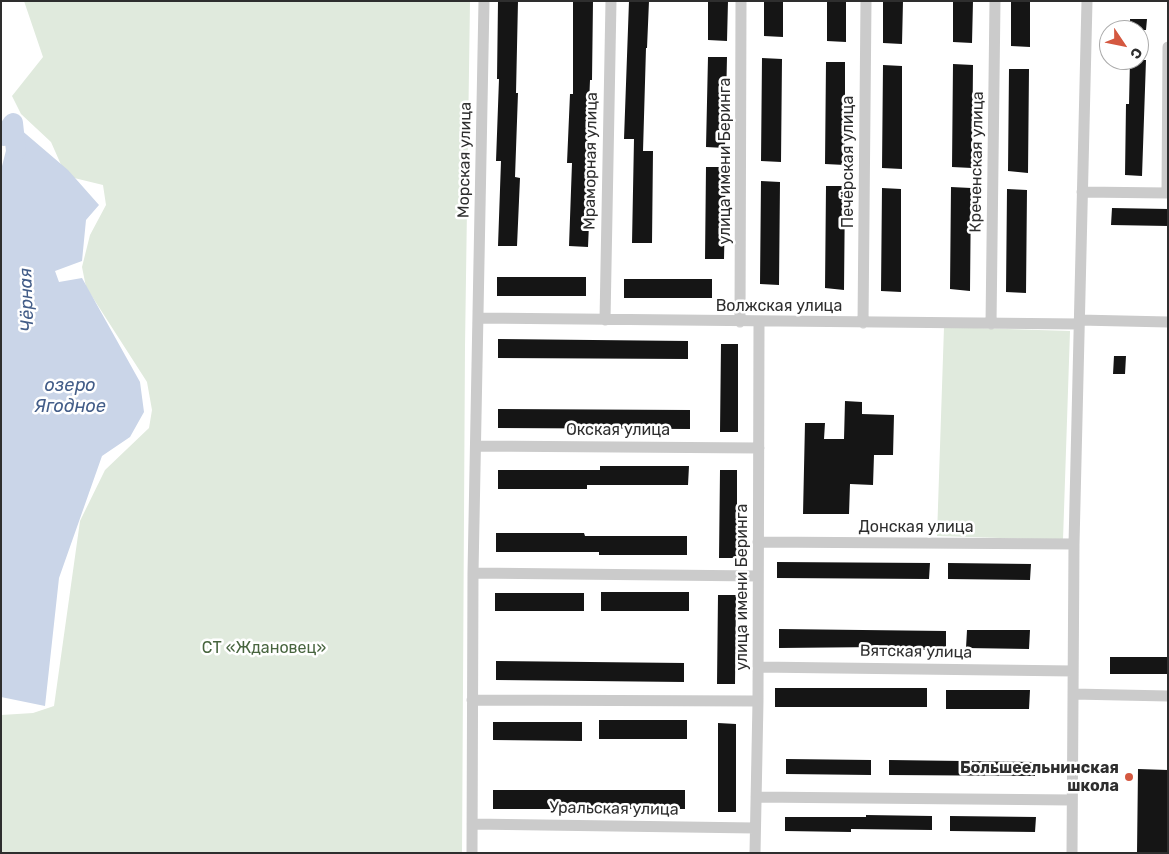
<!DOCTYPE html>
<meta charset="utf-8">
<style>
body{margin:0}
#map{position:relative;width:1169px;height:854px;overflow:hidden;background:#fff;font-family:Rubik,sans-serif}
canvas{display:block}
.frame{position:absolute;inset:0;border:2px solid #2e2e2e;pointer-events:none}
.north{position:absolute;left:1099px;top:20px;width:50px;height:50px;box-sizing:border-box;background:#fff;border:1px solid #ababab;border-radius:50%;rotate:124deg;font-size:14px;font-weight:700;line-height:20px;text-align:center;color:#2e2e2e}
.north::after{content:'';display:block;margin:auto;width:18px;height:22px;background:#d45840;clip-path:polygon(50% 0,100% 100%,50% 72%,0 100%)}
</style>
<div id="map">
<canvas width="1169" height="854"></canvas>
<div class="frame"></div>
<div class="north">С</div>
</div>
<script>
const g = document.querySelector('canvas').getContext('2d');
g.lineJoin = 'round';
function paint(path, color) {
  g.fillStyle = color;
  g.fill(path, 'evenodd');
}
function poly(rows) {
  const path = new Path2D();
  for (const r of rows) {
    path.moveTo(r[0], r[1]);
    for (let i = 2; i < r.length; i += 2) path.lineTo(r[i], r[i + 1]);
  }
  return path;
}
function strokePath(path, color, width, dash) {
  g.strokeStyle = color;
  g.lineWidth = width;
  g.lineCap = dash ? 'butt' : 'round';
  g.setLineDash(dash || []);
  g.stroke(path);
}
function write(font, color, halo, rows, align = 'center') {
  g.font = font + ' Rubik,sans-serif';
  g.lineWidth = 5;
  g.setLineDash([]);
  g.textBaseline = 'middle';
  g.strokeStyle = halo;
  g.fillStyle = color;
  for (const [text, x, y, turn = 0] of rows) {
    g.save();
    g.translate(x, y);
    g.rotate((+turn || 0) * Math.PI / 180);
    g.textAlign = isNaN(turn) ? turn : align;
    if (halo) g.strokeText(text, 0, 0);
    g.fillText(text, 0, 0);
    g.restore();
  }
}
paint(poly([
 [24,1,470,1,465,346,462,853,1,853,1,715,33,713,54,706,80,521,105,470,149,428,152,410,147,382,86,287,82,267,90,235,106,205,103,185,66,176,51,142,21,114,12,96,43,57],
 [944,327,1070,331,1063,540,937,536]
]), '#e0eadd');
paint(poly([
 [13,123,68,170,99,205,86,220,82,261,55,271,59,282,82,278,140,382,144,412,130,437,102,456,59,578,45,706,1,697,1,170]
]), '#cad5e8');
strokePath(poly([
 [1,133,4,136,13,123,16,151]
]), '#cad5e8', 20);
paint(poly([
 [498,1,518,1,516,93,518,93,515,177,520,178,517,246,498,246,501,161,496,161,499,79,497,79],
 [573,1,593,1,592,80,590,80,586,178,591,178,588,247,569,246,572,163,567,163,570,94,573,94],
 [629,1,649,1,647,48,646,48,643,151,653,151,652,243,632,243,634,139,624,139],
 [708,1,728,1,727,41,708,40],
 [764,1,783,1,783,37,764,36],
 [827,1,846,1,846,42,827,41],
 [883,1,903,1,902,44,883,43],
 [953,1,973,1,972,43,953,42],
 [1011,1,1030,1,1030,47,1011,46],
 [1130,19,1147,19,1146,30,1130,30],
 [708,57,727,57,725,148,706,147],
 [762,58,782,59,781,162,761,161],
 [1130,60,1146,60,1142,176,1125,175,1126,104,1129,104],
 [826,62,845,62,845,165,825,164],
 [953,64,973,65,972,168,952,167],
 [883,65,902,66,902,169,882,168],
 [1009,69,1029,69,1028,173,1008,171],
 [706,167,726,167,724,259,705,259],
 [761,181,780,182,779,285,760,284],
 [826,186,845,186,844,290,825,288],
 [951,187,971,188,970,291,950,289],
 [882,188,901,189,901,292,881,291],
 [1007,189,1027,190,1026,293,1006,292],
 [1112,208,1168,209,1168,226,1111,225],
 [497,277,586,277,586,296,497,296],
 [624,279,712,279,712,298,624,298],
 [498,339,688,341,688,359,498,358],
 [721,344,738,344,738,432,720,432],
 [1114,356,1126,356,1125,374,1113,374],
 [845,401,862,402,862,414,894,415,893,455,874,455,873,485,850,484,849,514,803,514,805,423,825,423,824,439,844,439],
 [498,409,690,410,690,429,498,428],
 [600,466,689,466,688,485,587,485,587,489,498,489,498,470,600,470],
 [720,470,737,470,737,558,719,558],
 [496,533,584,533,585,536,687,536,687,555,599,555,599,552,496,552],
 [777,562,930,563,929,579,777,578],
 [948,563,1031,564,1030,580,948,579],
 [601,592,689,592,689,611,601,611],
 [495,593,584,593,584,611,495,611],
 [718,595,736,595,735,684,717,684],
 [779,629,946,631,946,650,880,650,880,647,779,648],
 [967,630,1030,630,1029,649,966,648],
 [1110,657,1168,657,1168,674,1110,674],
 [496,661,684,663,684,682,496,680],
 [775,688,927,688,927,707,775,707],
 [946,690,1030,690,1029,709,946,709],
 [599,720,687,720,687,739,599,739],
 [493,722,582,722,582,741,493,740],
 [718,723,736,724,736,812,718,812],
 [786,759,871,760,871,775,786,774],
 [889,760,1035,762,1035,776,889,775],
 [1138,769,1168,770,1168,853,1137,853],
 [493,790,685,790,685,809,493,809],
 [866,815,932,816,932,830,851,829,851,832,785,831,785,817,866,817],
 [950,816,1036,817,1035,832,950,831]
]), '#151515');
strokePath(poly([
 [1082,192,1168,193],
 [1167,193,1168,47],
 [479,318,1079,324],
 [605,320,611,1],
 [1079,320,1168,322],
 [740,322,741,1],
 [863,323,866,1],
 [991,324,995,1],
 [476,446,759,448],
 [758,542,1074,544],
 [473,573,758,576],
 [758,667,1073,671],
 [1073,694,1168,696],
 [472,700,758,701],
 [756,797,1072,800],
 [472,824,755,828],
 [472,853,473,573,484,1],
 [755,853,758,701,759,322],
 [1072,853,1074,544,1087,1]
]), '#cbcbcb', 11);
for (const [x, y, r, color] of [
 [1129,777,5,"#d45840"]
]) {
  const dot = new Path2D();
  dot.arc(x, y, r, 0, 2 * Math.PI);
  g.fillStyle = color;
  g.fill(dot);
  strokePath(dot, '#fff', 2);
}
write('16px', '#2e2e2e', '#fff', [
 ["Морская улица",465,160,-89],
 ["Мраморная улица",591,161,-89],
 ["улица имени Беринга",725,161,-90],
 ["Печёрская улица",848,162,-90],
 ["Креченская улица",977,162,-89],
 ["Волжская улица",779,306],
 ["Окская улица",618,430],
 ["Донская улица",916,527],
 ["улица имени Беринга",742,587,-90],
 ["Вятская улица",916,652,1],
 ["Уральская улица",614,809,1]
]);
write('16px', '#48653f', '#fff', [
 ["СТ «Ждановец»",264,648]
]);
write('bold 16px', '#2e2e2e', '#fff', [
 ["Большеельнинская",1119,768],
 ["школа",1119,786]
], 'right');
write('italic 18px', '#435d88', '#fff', [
 ["Чёрная",27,300,-92],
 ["озеро",70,386],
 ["Ягодное",70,407]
]);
</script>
